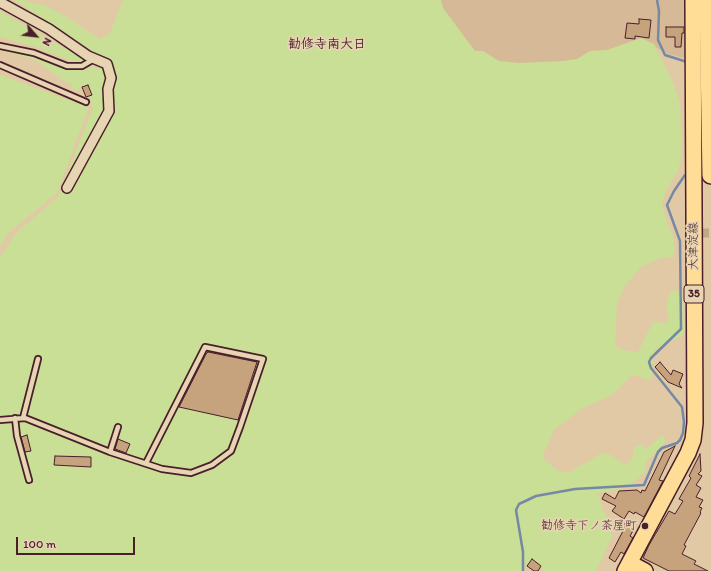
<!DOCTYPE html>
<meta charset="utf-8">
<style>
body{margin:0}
#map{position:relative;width:711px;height:571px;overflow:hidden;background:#e1c9a5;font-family:Itim,sans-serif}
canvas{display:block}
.north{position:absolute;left:16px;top:16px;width:40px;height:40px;-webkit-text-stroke:3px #e7d4b2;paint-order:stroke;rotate:118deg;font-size:11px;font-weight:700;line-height:16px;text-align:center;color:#4a1f2b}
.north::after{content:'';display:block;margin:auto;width:14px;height:18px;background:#4a1f2b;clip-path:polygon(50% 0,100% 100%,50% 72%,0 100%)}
.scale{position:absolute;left:16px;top:537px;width:119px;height:18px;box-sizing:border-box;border:2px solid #4a1f2b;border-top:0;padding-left:5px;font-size:12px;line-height:14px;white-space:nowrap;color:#4a1f2b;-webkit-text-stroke:3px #e7d4b2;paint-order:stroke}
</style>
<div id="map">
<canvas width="711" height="571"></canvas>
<div class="north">N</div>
<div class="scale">100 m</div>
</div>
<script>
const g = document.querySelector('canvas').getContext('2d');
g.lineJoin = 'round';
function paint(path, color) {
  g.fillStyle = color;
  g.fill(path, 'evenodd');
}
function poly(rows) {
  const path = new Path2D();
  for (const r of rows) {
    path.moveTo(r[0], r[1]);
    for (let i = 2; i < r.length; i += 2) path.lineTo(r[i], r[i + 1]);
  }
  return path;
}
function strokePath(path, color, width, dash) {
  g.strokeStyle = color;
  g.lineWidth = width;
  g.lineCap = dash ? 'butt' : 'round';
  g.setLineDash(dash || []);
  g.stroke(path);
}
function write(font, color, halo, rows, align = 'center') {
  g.font = font + ' Itim,"Klee One",sans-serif';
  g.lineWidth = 3.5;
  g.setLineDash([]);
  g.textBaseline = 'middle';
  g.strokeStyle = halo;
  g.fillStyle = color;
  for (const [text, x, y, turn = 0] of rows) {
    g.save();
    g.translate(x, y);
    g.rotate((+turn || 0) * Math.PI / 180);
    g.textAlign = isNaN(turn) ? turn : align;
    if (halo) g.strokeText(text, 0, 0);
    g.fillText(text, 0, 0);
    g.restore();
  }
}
paint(poly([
 [420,0,687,0,688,59,668,54,646,42,511,90]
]), '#d6ba97');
paint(poly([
 [14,0,23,0,32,3,45,5,65,16,100,39,110,33,122,2,124,0,441,0,443,8,475,51,483,51,499,61,519,63,563,61,577,59,590,51,607,50,641,38,654,44,673,82,680,103,682,155,678,171,666,190,662,206,668,225,673,236,675,248,673,257,660,258,641,267,624,287,617,304,615,347,628,351,638,352,650,328,655,321,662,323,666,323,669,317,666,305,670,292,673,290,682,293,685,330,683,335,658,348,652,356,653,366,651,380,642,378,637,375,631,376,612,395,581,409,554,430,542,457,558,471,570,473,575,468,588,462,601,453,611,455,625,465,630,461,633,457,633,449,638,445,642,445,646,449,662,435,665,438,664,443,646,462,646,471,628,487,598,494,603,511,611,522,612,537,596,571,544,571,532,562,525,564,524,571,0,571,0,258,16,233,58,197,92,110,88,88,86,85,81,87,80,89,77,91,74,90,71,87,71,84,63,80,35,60,0,50,0,46,41,57,62,67,73,67,72,62,51,53,33,46,0,37,0,11,73,53,82,57,97,69,100,56],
 [0,75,89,107,57,193,8,233,0,247]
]), '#c9df95');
strokePath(poly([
 [657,0,659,11,658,40,665,55,687,62],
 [523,571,523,552,516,510,519,504,536,496,575,489,644,485,658,452,662,448,677,443,680,440,683,433,684,422,682,407,651,368,649,362,651,358,681,329,680,241,667,205,674,191,685,175]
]), '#7689a4', 2.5);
const building = poly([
 [639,19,651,20,649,38,635,36,635,39,625,38,627,23,639,24,639,19],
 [666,27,684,27,684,33,682,33,681,47,675,47,675,37,666,37,666,27],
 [88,85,92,95,86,97,82,87,88,85],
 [208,352,257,362,238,420,179,407,206,354,208,352],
 [660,362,671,375,673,370,683,374,679,384,682,388,668,382,655,367,660,362],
 [27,435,31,451,25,452,21,437,27,435],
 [118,439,130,444,126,453,115,449,118,439],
 [675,446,659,480,663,481,644,517,635,512,634,514,629,511,624,519,612,511,616,506,602,499,605,493,615,499,619,491,637,490,641,493,642,490,645,491,664,452,675,446],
 [700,454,701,471,698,474,702,476,696,485,701,488,696,497,703,500,699,507,702,508,700,512,701,513,684,545,686,546,682,554,696,561,694,564,708,571,669,571,643,558,649,545,669,511,675,514,683,501,679,499,691,478,689,476,700,454],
 [55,456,91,457,91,467,54,465,55,456],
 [623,523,634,529,630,536,633,538,624,554,621,552,615,562,609,558,623,531,619,529,623,523],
 [532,559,541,566,538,571,534,571,527,566,532,559]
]);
paint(building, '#c6a27d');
strokePath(building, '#4a1f2b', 1);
strokePath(poly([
 [700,233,711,233]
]), '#c3a78d', 9, [9, 4.5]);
const lane = poly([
 [0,46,34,53,67,66,82,66,94,59],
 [0,65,86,102],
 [15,418,17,436,29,480],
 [23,418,38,359],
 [0,420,25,418,110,452,162,469,191,473,212,465,231,451,240,427,263,359,205,347,146,463],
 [110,452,118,427]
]);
const street = poly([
 [0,2,49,29,88,56,107,64,111,78,108,89,109,111,67,188]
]);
const primary = poly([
 [630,563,645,571],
 [625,571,688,453,693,440,695,423,693,0]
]);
const highway = poly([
 [708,0,711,175]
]);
strokePath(lane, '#4a1f2b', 8);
strokePath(street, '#4a1f2b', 12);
strokePath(primary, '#4a1f2b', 18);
strokePath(highway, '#4a1f2b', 20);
strokePath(lane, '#e7d4b2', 4.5);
strokePath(street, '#e7d4b2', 9);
strokePath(primary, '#ffdd96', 15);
strokePath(highway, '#ffdd96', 17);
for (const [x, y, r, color] of [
 [645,526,4,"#4a1f2b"]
]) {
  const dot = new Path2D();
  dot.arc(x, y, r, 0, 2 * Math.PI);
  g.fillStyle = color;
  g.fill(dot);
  strokePath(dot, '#e7d4b2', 1.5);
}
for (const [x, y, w] of [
 [694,294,20]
]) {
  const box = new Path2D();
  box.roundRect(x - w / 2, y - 9, w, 18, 3);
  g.fillStyle = '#e7d4b2';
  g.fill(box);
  strokePath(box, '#4a1f2b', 1);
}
write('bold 11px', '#4a1f2b', null, [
 ["35",694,294]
]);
write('12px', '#4a1f2b', '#e7d4b2', [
 ["大津淀線",694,246,-90]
]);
write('12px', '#4a1f2b', '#e7d4b2', [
 ["勧修寺下ノ茶屋町",637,526]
], 'right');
write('bold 13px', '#4a1f2b', '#e7d4b2', [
 ["勧修寺南大日",327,45]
]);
</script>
